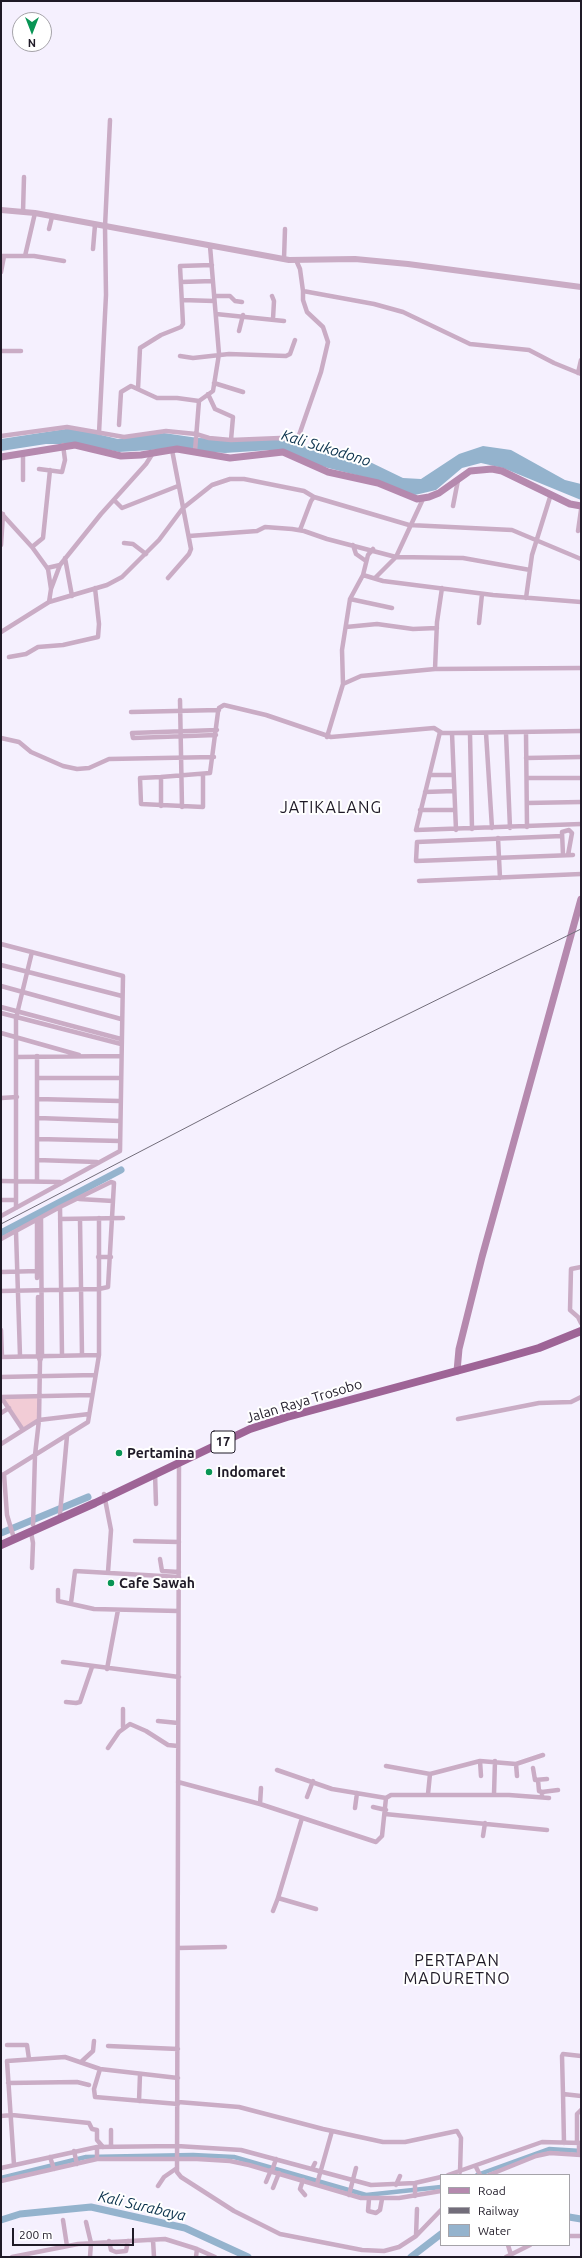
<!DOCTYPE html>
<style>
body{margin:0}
#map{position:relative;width:582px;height:2258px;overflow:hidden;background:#f5f0fe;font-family:Ubuntu,sans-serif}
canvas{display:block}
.frame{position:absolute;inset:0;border:2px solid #1f1a27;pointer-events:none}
.legend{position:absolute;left:440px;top:2174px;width:130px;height:72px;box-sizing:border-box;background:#fff;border:1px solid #a5a3a9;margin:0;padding:5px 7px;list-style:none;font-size:12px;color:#1f1a27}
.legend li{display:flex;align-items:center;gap:8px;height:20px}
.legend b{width:20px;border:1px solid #a5a3a9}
.north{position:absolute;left:12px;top:12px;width:40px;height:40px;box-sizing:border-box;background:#fff;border:1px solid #a5a3a9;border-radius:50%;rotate:180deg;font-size:11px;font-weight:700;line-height:16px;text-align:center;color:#1f1a27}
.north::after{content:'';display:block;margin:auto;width:14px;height:18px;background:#089555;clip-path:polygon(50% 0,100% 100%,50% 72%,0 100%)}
.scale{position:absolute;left:12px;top:2228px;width:122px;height:18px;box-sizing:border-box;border:2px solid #1f1a27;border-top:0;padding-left:5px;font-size:12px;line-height:14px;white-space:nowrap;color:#1f1a27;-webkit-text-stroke:3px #fff;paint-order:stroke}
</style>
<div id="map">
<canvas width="582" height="2258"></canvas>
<div class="frame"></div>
<ul class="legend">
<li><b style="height:5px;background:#b589ae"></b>Road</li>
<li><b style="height:5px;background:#726d7a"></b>Railway</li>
<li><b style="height:11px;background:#94b3cd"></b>Water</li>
</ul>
<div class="north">N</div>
<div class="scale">200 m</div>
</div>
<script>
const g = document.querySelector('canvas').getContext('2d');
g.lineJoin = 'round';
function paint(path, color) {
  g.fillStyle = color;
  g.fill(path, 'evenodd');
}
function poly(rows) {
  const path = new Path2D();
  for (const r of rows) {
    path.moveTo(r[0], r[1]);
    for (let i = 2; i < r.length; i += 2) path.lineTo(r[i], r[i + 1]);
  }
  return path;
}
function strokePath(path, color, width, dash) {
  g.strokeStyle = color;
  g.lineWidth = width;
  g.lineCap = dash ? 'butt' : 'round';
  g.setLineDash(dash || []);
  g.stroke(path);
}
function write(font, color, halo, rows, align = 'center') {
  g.font = font + ' Ubuntu,sans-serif';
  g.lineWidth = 4;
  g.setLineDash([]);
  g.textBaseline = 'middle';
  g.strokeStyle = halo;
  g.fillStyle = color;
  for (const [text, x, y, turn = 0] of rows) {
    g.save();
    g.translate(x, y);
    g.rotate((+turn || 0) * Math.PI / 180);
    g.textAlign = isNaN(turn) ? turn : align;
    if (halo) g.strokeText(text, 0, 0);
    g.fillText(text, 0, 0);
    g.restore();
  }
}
paint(poly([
 [39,1396,39,1420,23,1430,1,1397]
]), '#f2ccd6');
paint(poly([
 [72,428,118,439,164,433,198,438,285,440,323,452,372,463,403,478,421,479,459,454,483,446,511,450,565,480,581,484,581,500,503,468,481,463,462,468,436,490,415,495,372,479,328,468,270,450,225,453,166,449,119,452,80,444,46,444,1,451,1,439]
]), '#94b3cd');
strokePath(poly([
 [477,2175,549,2149,581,2151],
 [1,2178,86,2157,193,2155,234,2157,366,2195,441,2187]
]), '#94b3cd', 4.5);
strokePath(poly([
 [1,1233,121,1170],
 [1,1533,88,1497],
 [569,2217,581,2219],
 [1,2220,20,2214,91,2207,185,2228,248,2257],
 [411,2257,441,2234]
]), '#94b3cd', 7);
strokePath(poly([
 [23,212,24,177],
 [49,229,52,217],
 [93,249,95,225],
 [1,256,34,256,64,261],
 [25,256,35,213],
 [284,259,285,229],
 [296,260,300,269,303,291,374,304,403,312,470,344,529,350,554,363,581,374],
 [1,272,4,256],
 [181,282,213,281],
 [214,296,230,296,235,301,242,302],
 [272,296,274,301,273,319],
 [182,300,214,301],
 [216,314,284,321],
 [239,331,243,315],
 [1,351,21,351],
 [180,356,193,358,229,354,286,356,290,354,295,340],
 [578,373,581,360],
 [214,383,243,392],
 [138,389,140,348,161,335,181,327,183,324,180,266,212,265],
 [208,394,215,409,233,417,231,440],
 [119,425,121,392,131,386,157,398,177,398,199,401,213,391,219,354,210,246],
 [99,433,106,295,105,227,110,120],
 [1,436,67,427,124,437,166,431,196,434,209,438,231,440,280,438,297,441,321,372,328,342,323,327,307,312,303,300,303,291],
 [195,451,199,401],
 [23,455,23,480],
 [39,469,62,472,65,460,63,445],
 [114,500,122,508,178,486],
 [453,506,458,480],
 [1,513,32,547,48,569,51,589],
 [300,530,311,501,314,497],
 [578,531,581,510],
 [189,536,257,531,265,527,292,529,304,531,327,539,396,557,463,558,530,570],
 [124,543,133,544,146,554],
 [1,545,3,514],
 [353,545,356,554,366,561],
 [32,547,43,538,50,470],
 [65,558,72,596],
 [47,568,60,565],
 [363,575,368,555,373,549],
 [168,578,189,554,191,549,172,450],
 [375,578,396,557,423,499],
 [526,598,532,555,551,494],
 [350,599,392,608],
 [49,602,51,589,60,565,101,514,146,464,153,453],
 [479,623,482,594],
 [346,627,377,624,413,629,437,628],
 [1,632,49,602,107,585,122,577,159,540,183,508,212,485,230,479,244,479,304,491,314,497,409,525,512,530,581,559],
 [9,657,26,654,38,647,63,645,98,637,99,624,95,588],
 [435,669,437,622,442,588],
 [343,684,361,676,435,669,581,668],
 [180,700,182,807],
 [131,712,219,710],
 [440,732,416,830,581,824],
 [452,733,456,830],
 [486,733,492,828],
 [506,733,510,828],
 [526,733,527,827],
 [470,734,472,829],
 [216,735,133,738,132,733,217,730],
 [327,737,343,684,342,650,350,599,363,575,383,581,493,595,581,602],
 [1,738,19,742,31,752,63,766,77,769,89,768,109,759,214,757],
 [526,758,581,757],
 [430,775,453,775],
 [161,777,140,778,141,804,203,807,203,775],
 [527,778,581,778],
 [425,792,454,791],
 [527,803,581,802],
 [161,806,161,777,210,773,218,712,219,708,224,705,266,715,331,737,434,728,442,733,452,733,581,731],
 [420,810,455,810],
 [562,836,417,842,416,861,573,855],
 [498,838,500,878],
 [563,855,562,832,569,830,572,833,568,855],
 [419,881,581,874],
 [1,944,123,976,120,1151,1,1216],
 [1,965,122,996],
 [1,986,121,1019],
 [1,1007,121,1039],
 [1,1013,121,1044],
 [1,1033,79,1055],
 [37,1056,37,1160,97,1162],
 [16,1057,121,1056],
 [37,1078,120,1078],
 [1,1098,17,1097],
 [37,1099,120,1101],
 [38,1118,120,1121],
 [38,1139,120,1141],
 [37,1160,37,1181],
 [1,1181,60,1182],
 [79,1199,113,1201],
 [1,1200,15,1200],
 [60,1207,62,1355],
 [16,1208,16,1018,32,952],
 [60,1219,123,1218],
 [80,1219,82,1355],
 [37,1221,37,1278],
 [16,1232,20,1356],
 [1,1239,60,1207,111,1182,114,1183,108,1287,99,1289,1,1291],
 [98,1257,111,1257],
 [581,1267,571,1269,570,1310,578,1317,581,1323],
 [1,1272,38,1271],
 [38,1297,38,1355,40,1361],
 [1,1330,2,1357],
 [1,1357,99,1355],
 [1,1377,95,1375],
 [1,1397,91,1395],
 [1,1397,23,1430],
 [1,1413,9,1408],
 [458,1419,539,1403,571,1402,581,1397],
 [1,1444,39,1420,89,1414],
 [179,1462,177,2172,181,2177,234,2211,280,2234,362,2250,384,2251,399,2247,416,2236,441,2210],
 [155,1473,156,1504],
 [4,1474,7,1515,13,1535],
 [1,1476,88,1422,99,1355,99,1218],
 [104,1494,111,1530,108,1572],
 [60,1514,67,1436],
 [33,1525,35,1455,39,1420,40,1361,42,1355,41,1219],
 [31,1532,33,1543,32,1568],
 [135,1541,179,1542],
 [160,1559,162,1571,179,1572],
 [58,1590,58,1601,94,1609,178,1611],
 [71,1603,75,1571,179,1577],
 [63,1662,179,1677],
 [107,1669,118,1610],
 [66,1702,76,1703,80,1702,92,1667],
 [123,1709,123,1727],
 [158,1721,178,1723],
 [108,1748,119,1732,130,1724,146,1731,168,1745,178,1746],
 [480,1761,481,1776],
 [516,1764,517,1776],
 [386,1766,430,1774],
 [533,1768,535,1780,547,1779],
 [277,1770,332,1789,386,1798],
 [538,1780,539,1791,542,1792],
 [178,1782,260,1804,376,1842,382,1836,386,1798,391,1795,509,1795,549,1798],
 [428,1794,430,1774,480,1761,516,1764,543,1755],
 [494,1794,495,1761],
 [307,1797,313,1781],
 [542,1797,542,1792,558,1790],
 [260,1804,261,1788],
 [373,1807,386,1810],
 [355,1808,357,1793],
 [385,1814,547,1830],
 [302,1818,278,1898,316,1909],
 [483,1836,485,1823],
 [273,1911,278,1898],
 [178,1948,225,1947],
 [7,2045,27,2045,29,2059],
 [108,2046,178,2049],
 [581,2056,563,2054,562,2056,563,2094,581,2096],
 [81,2062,93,2051,94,2041],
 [100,2069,94,2089,95,2097,178,2104],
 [8,2083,77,2082,89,2085],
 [563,2094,564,2143],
 [139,2101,140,2074],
 [178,2102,239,2107,323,2129,383,2142,405,2142,457,2131,461,2138,460,2172],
 [1,2116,12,2115,89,2123,92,2129,97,2130,97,2140,103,2147],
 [111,2130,111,2146],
 [577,2143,577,2114,581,2110],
 [74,2151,77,2164],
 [579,2155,579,2143],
 [50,2157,54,2169],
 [97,2159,97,2147],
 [14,2165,7,2061,65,2057,100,2069,178,2078],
 [476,2167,480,2175],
 [1,2168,97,2147,177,2146,241,2150,371,2185,415,2183,441,2177],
 [312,2169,315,2163],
 [272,2171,276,2159],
 [448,2175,542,2142,581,2143],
 [489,2175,536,2156,550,2153,581,2155],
 [303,2180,300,2189,305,2195],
 [1,2181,97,2159,197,2159,230,2161,249,2165,361,2198,399,2198,441,2191],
 [266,2182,271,2170],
 [415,2183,415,2196],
 [317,2184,332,2131],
 [396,2185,400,2176],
 [158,2186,164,2177,177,2168],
 [273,2188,279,2173],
 [349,2195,356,2168],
 [369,2199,368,2211,376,2213,380,2210,382,2199],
 [63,2220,67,2246],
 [86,2222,91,2243,90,2257],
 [416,2236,417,2209],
 [569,2236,581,2236],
 [153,2240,154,2257],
 [109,2241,111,2250,116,2252,126,2251,128,2241],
 [508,2245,511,2255],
 [12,2257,78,2244,165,2239,197,2249,215,2257],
 [196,2257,197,2249],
 [506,2257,530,2245]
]), '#caacc5', 4.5);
strokePath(poly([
 [1,210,35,213,289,260,355,259,408,264,581,287]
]), '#caacc5', 6);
strokePath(poly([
 [1,457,75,445,121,456,141,455,177,449,230,458,283,452,328,472,378,483,417,499,429,497,439,493,470,471,492,469,502,471,570,504,581,506],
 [457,1371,459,1349,482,1257,581,899]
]), '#b589ae', 7);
strokePath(poly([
 [1,1545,95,1503,250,1429,287,1417,497,1360,539,1348,581,1331]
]), '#9e6496', 8);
strokePath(poly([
 [1,1224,341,1047,581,929]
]), '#726d7a', 1);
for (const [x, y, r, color] of [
 [119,1453,4,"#089555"],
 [209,1472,4,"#089555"],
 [111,1583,4,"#089555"]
]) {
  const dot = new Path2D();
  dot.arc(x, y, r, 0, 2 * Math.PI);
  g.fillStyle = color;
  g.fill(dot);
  strokePath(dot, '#fff', 1.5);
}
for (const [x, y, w] of [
 [223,1442,24]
]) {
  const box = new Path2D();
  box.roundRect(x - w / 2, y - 11, w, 22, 3);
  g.fillStyle = '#fff';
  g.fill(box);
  strokePath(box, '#1f1a27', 1);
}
write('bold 13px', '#1f1a27', null, [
 ["17",223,1442]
]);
write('14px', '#1f1a27', '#fff', [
 ["Jalan Raya Trosobo",304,1401,-17]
]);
write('bold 14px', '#1f1a27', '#fff', [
 ["Pertamina",127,1453],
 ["Indomaret",217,1472],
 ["Cafe Sawah",119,1583]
], 'left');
write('italic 15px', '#0a314c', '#fff', [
 ["Kali Sukodono",326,448,17],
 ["Kali Surabaya",142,2206,13]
]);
g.letterSpacing = '1px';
write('16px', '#1f1a27', '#fff', [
 ["JATIKALANG",331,808],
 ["PERTAPAN",457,1961],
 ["MADURETNO",457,1979]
]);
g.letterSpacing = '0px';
</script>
